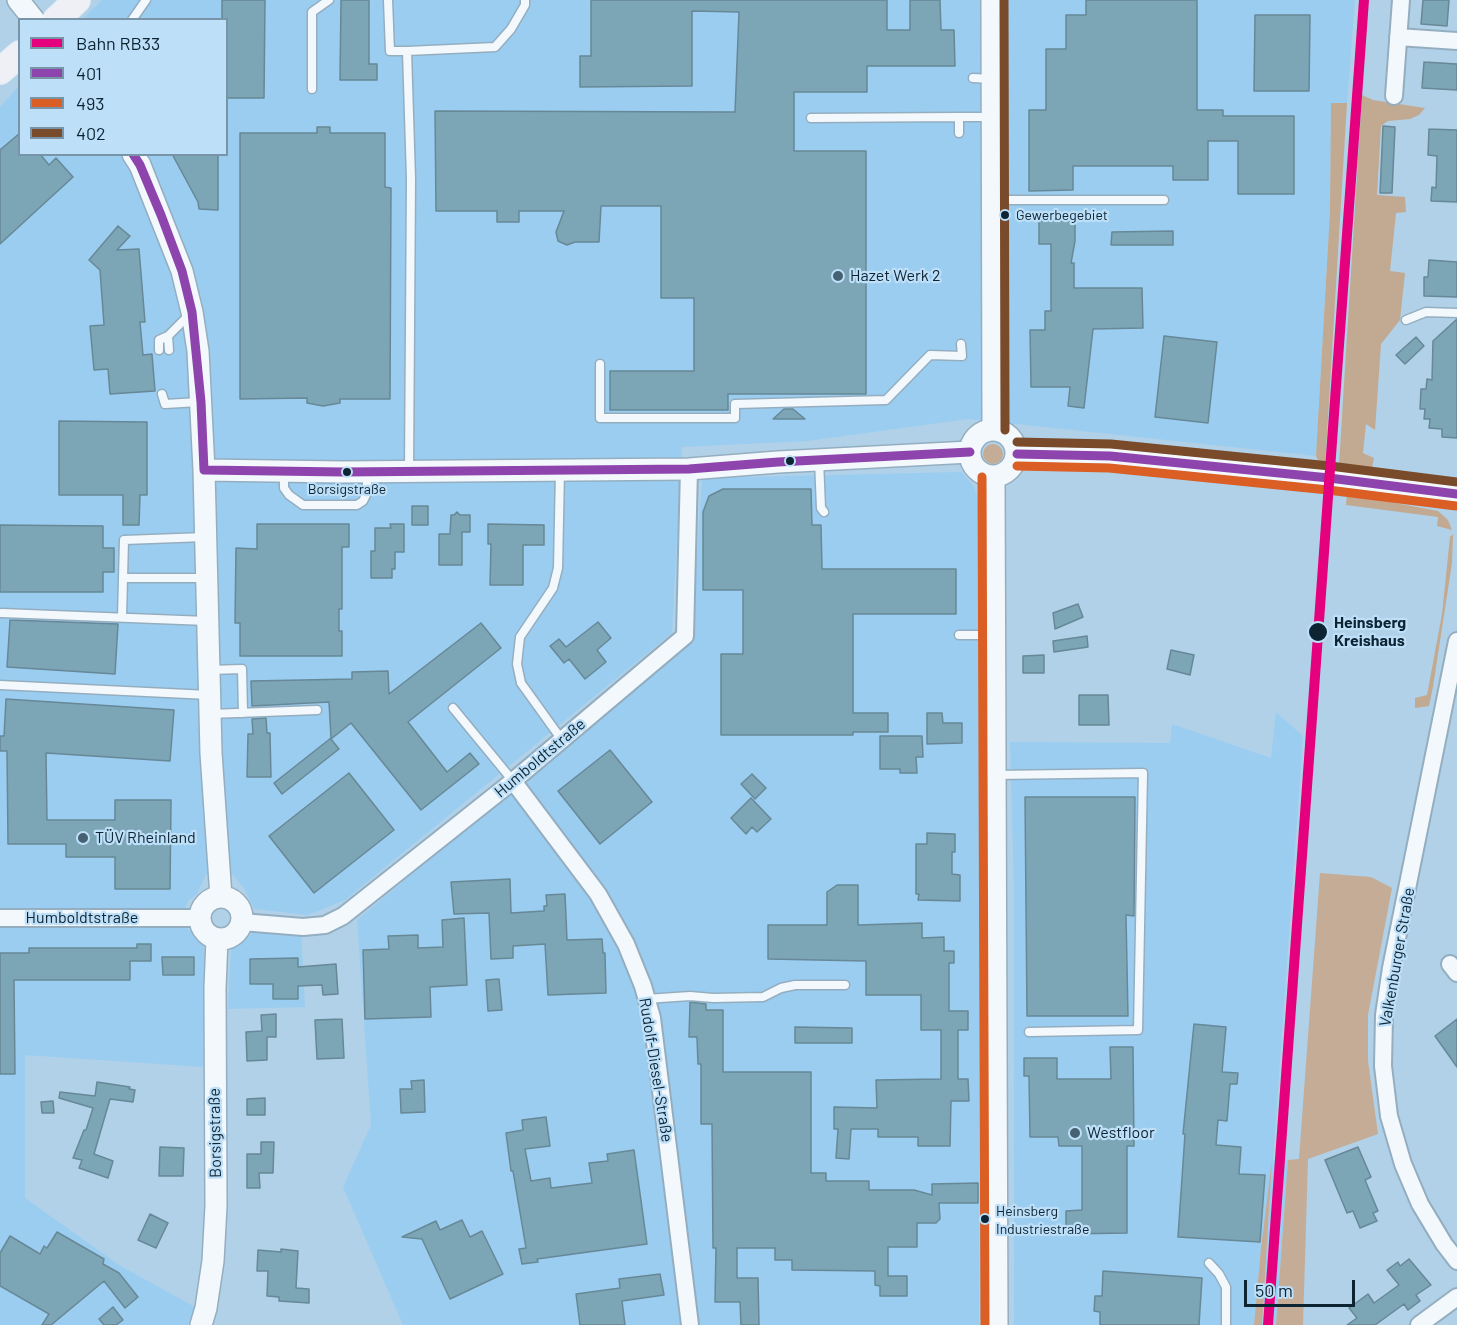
<!DOCTYPE html>
<meta charset="utf-8">
<style>
body{margin:0}
#map{position:relative;width:1457px;height:1325px;overflow:hidden;background:#b1d1e8;font-family:Barlow,sans-serif}
canvas{display:block}
.legend{position:absolute;left:18px;top:18px;width:210px;height:138px;box-sizing:border-box;background:#bddff8;border:2px solid #7794a9;margin:0;padding:8px 10px;list-style:none;font-size:18px;color:#0d2433}
.legend li{display:flex;align-items:center;gap:12px;height:30px}
.legend b{width:30px;border:2px solid #7794a9}
.scale{position:absolute;left:1244px;top:1280px;width:111px;height:27px;box-sizing:border-box;border:3px solid #0d2433;border-top:0;padding-left:8px;font-size:18px;line-height:21px;white-space:nowrap;color:#0d2433;-webkit-text-stroke:4px #bddff8;paint-order:stroke}
</style>
<div id="map">
<canvas width="1457" height="1325"></canvas>
<ul class="legend">
<li><b style="height:8px;background:#e5007d"></b>Bahn RB33</li>
<li><b style="height:8px;background:#8e44ad"></b>401</li>
<li><b style="height:8px;background:#db5e24"></b>493</li>
<li><b style="height:8px;background:#7a4b2a"></b>402</li>
</ul>
<div class="scale">50 m</div>
</div>
<script>
const g = document.querySelector('canvas').getContext('2d');
g.lineJoin = 'round';
function paint(path, color) {
  g.fillStyle = color;
  g.fill(path, 'evenodd');
}
function poly(rows) {
  const path = new Path2D();
  for (const r of rows) {
    if (r.length === 3) {
      path.moveTo(r[0] + r[2], r[1]);
      path.arc(r[0], r[1], r[2], 0, 2 * Math.PI);
      continue;
    }
    path.moveTo(r[0], r[1]);
    for (let i = 2; i < r.length; i += 2) path.lineTo(r[i], r[i + 1]);
  }
  return path;
}
function strokePath(path, color, width, dash) {
  g.strokeStyle = color;
  g.lineWidth = width;
  g.lineCap = dash ? 'butt' : 'round';
  g.setLineDash(dash || []);
  g.stroke(path);
}
function write(font, color, halo, rows, align = 'center') {
  g.font = font + ' Barlow,sans-serif';
  g.lineWidth = 4.5;
  g.setLineDash([]);
  g.textBaseline = 'middle';
  g.strokeStyle = halo;
  g.fillStyle = color;
  for (const [text, x, y, turn = 0] of rows) {
    g.save();
    g.translate(x, y);
    g.rotate((+turn || 0) * Math.PI / 180);
    g.textAlign = isNaN(turn) ? turn : align;
    if (halo) g.strokeText(text, 0, 0);
    g.fillText(text, 0, 0);
    g.restore();
  }
}
paint(poly([
 [102,0,1355,0,1347,103,1331,104,1330,211,1316,456,969,419,807,441,682,447,672,633,345,900,308,915,254,909,244,888,232,874,206,874,197,894,188,901,185,908,187,929,194,933,204,942,203,1067,25,1055,25,1198,119,1265,195,1307,188,1325,0,1325,0,107,19,86,20,154,226,154,226,20,83,19],
 [961,472,973,485,980,503,979,1325,403,1325,343,1187,371,1125,357,920,692,640,702,478],
 [1276,712,1303,736,1273,1160,1288,1160,1276,1325,1262,1325,1271,1173,1261,1248,1254,1325,1014,1325,1014,889,1010,742,1170,743,1172,724,1271,758],
 [253,933,301,933,305,1007,228,1009,231,950,242,940]
]), '#9bcdf1');
paint(poly([
 [993,454,10],
 [1320,873,1371,877,1392,888,1368,1015,1368,1061,1378,1134,1308,1159,1303,1325,1276,1325,1288,1160,1299,1159],
 [1272,1160,1262,1325,1254,1325,1261,1248]
]), '#c4ac96');
paint(poly([
 [1362,95,1373,100,1425,108,1419,115,1410,119,1388,121,1381,126,1377,195,1405,197,1406,212,1396,213,1390,271,1405,273,1400,320,1381,344,1375,430,1366,424,1363,453,1374,458,1372,468,1339,465],
 [1331,103,1347,103,1325,467,1321,467,1316,456,1330,211],
 [1347,494,1438,511,1448,520,1452,530,1437,526,1438,517,1346,505],
 [1453,534,1452,563,1433,687,1429,706,1415,708,1415,698,1427,695,1442,614,1450,537]
]), '#c2a991');
const building = poly([
 [222,0,265,0,264,98,226,98,226,20,222,20,222,0],
 [341,0,369,0,369,64,377,64,377,80,340,80,341,0],
 [591,0,887,0,887,30,910,30,910,0,940,0,941,30,954,30,955,66,867,66,867,92,794,92,794,151,866,151,866,394,728,394,728,410,610,410,610,371,694,371,694,298,661,298,661,206,601,206,599,242,575,242,567,245,558,241,556,232,564,211,519,211,519,222,497,222,497,211,436,211,435,111,735,112,739,12,692,11,692,86,580,87,580,56,591,56,591,0],
 [1086,0,1197,0,1197,110,1223,110,1223,116,1294,116,1294,194,1238,194,1238,141,1208,141,1208,180,1173,180,1173,166,1073,166,1073,190,1029,191,1029,110,1046,110,1046,49,1066,49,1066,15,1086,15,1086,0],
 [1423,0,1449,0,1447,26,1421,24,1423,0],
 [1255,15,1310,15,1309,91,1254,91,1255,15],
 [1424,62,1457,64,1457,90,1422,88,1424,62],
 [1383,126,1395,127,1392,193,1380,193,1383,126],
 [317,127,330,127,330,133,385,133,385,187,391,188,390,399,340,399,340,403,323,406,307,403,307,398,240,399,240,133,317,133,317,127],
 [1429,129,1457,130,1457,202,1431,201,1432,187,1436,188,1437,156,1428,155,1429,129],
 [20,133,20,154,40,154,49,165,56,158,73,177,0,244,0,150,20,133],
 [172,154,218,154,218,210,199,209,198,202,172,154],
 [1039,221,1075,221,1075,241,1071,263,1074,263,1074,288,1142,288,1143,328,1093,329,1084,408,1068,406,1070,387,1031,387,1030,330,1045,330,1045,311,1051,311,1051,244,1039,244,1039,221],
 [118,226,130,236,117,250,139,249,145,322,140,322,143,355,152,354,155,391,110,394,108,369,94,370,90,326,104,325,100,270,89,260,118,226],
 [1173,231,1173,245,1111,245,1112,232,1173,231],
 [1429,260,1457,262,1457,297,1424,296,1424,277,1428,277,1429,260],
 [1457,319,1457,438,1442,437,1442,429,1429,428,1430,419,1424,419,1425,409,1420,409,1421,389,1426,389,1427,379,1432,380,1433,341,1457,319],
 [1164,336,1217,342,1208,423,1155,417,1164,336],
 [1416,337,1424,346,1405,364,1396,355,1416,337],
 [784,409,793,409,805,419,773,419,784,409],
 [59,421,147,422,147,495,140,495,139,525,123,525,123,495,59,495,59,421],
 [723,489,811,489,812,525,821,525,822,569,956,569,956,614,853,614,853,713,888,713,888,732,853,732,853,735,721,735,721,654,743,654,743,590,703,590,703,512,709,496,723,489],
 [412,506,428,506,428,525,412,525,412,506],
 [457,512,460,515,470,515,470,532,462,532,462,565,439,565,439,534,450,534,451,515,454,515,457,512],
 [257,524,349,524,349,547,342,547,342,609,339,609,339,631,342,631,342,656,240,656,240,623,235,623,236,548,257,549,257,524],
 [390,524,404,524,404,552,395,552,395,569,392,569,392,578,371,578,371,551,375,551,375,528,391,528,390,524],
 [488,524,544,525,544,545,523,545,523,585,490,585,491,544,488,544,488,524],
 [0,525,103,526,103,548,114,548,114,572,103,572,103,592,0,592,0,525],
 [1078,604,1083,617,1055,629,1053,613,1078,604],
 [10,620,118,624,115,674,7,667,10,620],
 [598,622,611,638,597,650,606,662,585,679,569,659,564,663,550,646,559,639,566,647,598,622],
 [481,623,501,648,408,722,447,772,470,753,479,764,421,810,351,723,331,739,339,749,282,794,274,783,331,738,329,702,252,706,251,681,352,679,352,672,388,671,389,694,481,623],
 [1087,636,1088,647,1054,652,1053,641,1087,636],
 [1171,650,1194,655,1190,675,1167,669,1171,650],
 [1044,655,1044,673,1023,673,1023,656,1044,655],
 [1079,695,1108,695,1109,725,1079,725,1079,695],
 [6,699,174,710,170,761,46,753,47,820,115,820,115,800,171,800,170,889,115,889,115,857,66,857,66,844,8,844,7,751,0,751,0,736,4,736,6,699],
 [927,713,942,713,943,723,962,723,962,743,927,744,927,713],
 [266,718,267,733,270,733,271,777,247,777,248,734,253,734,252,719,266,718],
 [880,736,922,736,923,757,916,757,917,773,900,773,900,769,880,769,880,736],
 [610,750,652,802,600,844,558,791,610,750],
 [349,773,394,830,314,893,269,836,349,773],
 [752,774,766,788,755,799,741,784,752,774],
 [1025,797,1135,797,1134,916,1126,915,1128,1016,1027,1016,1025,797],
 [751,798,771,819,757,832,752,827,746,834,731,818,751,798],
 [927,833,955,834,955,852,952,852,952,874,960,875,960,901,918,900,919,894,916,894,916,844,927,844,927,833],
 [510,879,511,913,544,911,544,906,547,906,546,895,565,894,567,940,602,939,603,953,605,953,606,993,548,995,545,944,513,946,513,958,491,959,489,913,454,914,451,882,510,879],
 [837,885,858,885,858,925,922,923,922,938,944,937,944,951,954,951,954,963,949,963,949,1011,968,1011,968,1030,958,1030,958,1079,968,1079,969,1101,951,1101,950,1146,918,1146,918,1137,878,1137,878,1129,851,1129,849,1159,836,1158,838,1129,834,1129,834,1107,877,1108,876,1080,941,1079,941,1030,921,1030,921,995,866,995,866,961,768,959,768,925,827,925,827,892,837,885],
 [464,918,467,985,430,987,431,1017,365,1019,363,950,389,949,388,936,418,935,418,948,443,947,442,920,464,918],
 [137,944,151,944,151,961,130,961,130,980,14,980,15,1074,0,1074,0,953,29,953,29,948,137,948,137,944],
 [162,957,194,957,194,975,163,975,162,957],
 [298,958,298,967,336,964,338,994,323,995,322,985,298,986,298,999,273,999,273,984,250,984,250,959,298,958],
 [499,979,502,1010,488,1011,486,980,499,979],
 [690,1002,706,1004,706,1010,723,1010,723,1072,811,1072,811,1173,826,1173,826,1181,869,1181,869,1190,914,1190,932,1195,932,1184,978,1183,978,1203,939,1203,940,1219,936,1223,917,1223,917,1247,888,1247,888,1276,907,1276,907,1296,880,1296,880,1286,875,1285,875,1271,792,1270,792,1260,775,1260,775,1248,737,1248,737,1278,758,1278,759,1325,741,1325,740,1302,715,1302,716,1248,713,1248,712,1124,701,1124,701,1064,698,1064,697,1037,689,1037,690,1002],
 [276,1014,276,1037,267,1037,267,1060,247,1061,246,1032,262,1031,261,1015,276,1014],
 [342,1019,344,1058,317,1059,315,1020,342,1019],
 [1457,1019,1457,1067,1435,1036,1457,1019],
 [1194,1024,1226,1027,1222,1072,1238,1073,1237,1084,1230,1084,1227,1121,1218,1120,1216,1145,1241,1147,1239,1174,1265,1175,1260,1242,1178,1237,1185,1134,1183,1134,1194,1024],
 [795,1027,852,1028,852,1043,795,1043,795,1027],
 [1110,1047,1133,1047,1134,1146,1127,1146,1127,1233,1066,1234,1066,1211,1082,1210,1082,1146,1059,1146,1058,1137,1030,1137,1029,1076,1024,1076,1024,1058,1057,1058,1057,1079,1111,1079,1110,1047],
 [424,1080,425,1112,401,1113,400,1089,412,1089,411,1081,424,1080],
 [97,1082,130,1087,129,1089,135,1090,133,1102,110,1099,94,1154,113,1161,108,1178,79,1168,82,1160,73,1158,84,1130,86,1130,93,1108,59,1098,60,1092,95,1096,97,1082],
 [265,1098,265,1115,247,1115,247,1099,265,1098],
 [53,1101,54,1113,42,1113,41,1102,53,1101],
 [546,1117,550,1146,525,1149,531,1181,550,1178,551,1188,592,1183,589,1163,608,1161,607,1154,634,1150,647,1244,537,1259,538,1262,522,1264,519,1249,526,1248,513,1171,511,1171,506,1133,523,1130,522,1120,546,1117],
 [261,1142,274,1142,273,1173,259,1173,260,1188,247,1188,247,1154,261,1154,261,1142],
 [160,1147,184,1148,183,1176,159,1176,160,1147],
 [1358,1147,1371,1177,1365,1180,1378,1211,1373,1213,1377,1221,1360,1228,1353,1211,1347,1213,1325,1160,1358,1147],
 [150,1214,168,1223,156,1248,138,1240,150,1214],
 [462,1220,470,1237,482,1231,503,1274,450,1299,422,1239,402,1237,436,1221,440,1230,462,1220],
 [57,1232,104,1259,103,1264,119,1273,138,1297,125,1308,104,1281,51,1325,42,1325,49,1314,0,1286,0,1253,10,1236,40,1254,44,1246,47,1248,57,1232],
 [281,1249,298,1251,296,1288,309,1289,309,1303,279,1301,279,1297,267,1296,268,1271,257,1271,258,1250,281,1252,281,1249],
 [1409,1259,1431,1285,1416,1295,1420,1301,1408,1310,1404,1304,1375,1325,1347,1325,1357,1318,1349,1308,1368,1294,1374,1303,1399,1285,1387,1270,1398,1262,1400,1266,1409,1259],
 [1103,1271,1202,1278,1199,1325,1100,1325,1100,1312,1094,1311,1095,1296,1102,1296,1103,1271],
 [660,1274,664,1295,622,1301,625,1325,580,1325,576,1294,620,1288,619,1279,660,1274],
 [113,1307,123,1320,116,1325,104,1325,99,1319,113,1307]
]);
paint(building, '#7ca5b6');
strokePath(building, '#678897', 1.5);
const service = poly([
 [388,0,390,51,407,51],
 [132,20,146,0],
 [973,78,992,79],
 [312,89,312,12,329,0],
 [811,118,959,117],
 [959,133,959,117,992,117],
 [993,200,1164,200],
 [1406,320,1426,312,1457,313],
 [168,336,169,350],
 [159,350,159,340,168,336,190,314],
 [600,364,600,418,735,418,735,404,886,400,930,355,962,356,961,344],
 [162,394,165,404,199,402],
 [819,460,821,508,824,512],
 [284,471,284,488,289,495,303,505,357,505,363,501,367,493,367,472],
 [409,471,411,179,407,51,495,47,511,29,525,5,525,0],
 [560,471,558,568,553,588,520,637,517,664,521,683,562,740],
 [123,578,206,578],
 [2,613,207,621],
 [122,617,124,540,205,537],
 [959,635,994,635],
 [209,670,242,669,243,713],
 [0,685,209,695],
 [453,708,513,781],
 [210,714,317,710],
 [995,775,1143,773,1138,1030,1029,1032],
 [646,999,690,996,713,998,763,997,781,988,795,985,845,985],
 [1209,1263,1219,1274,1226,1287,1226,1325]
]);
const minor = poly([
 [1398,37,1457,41],
 [1394,96,1401,0],
 [1017,454,1110,456,1329,478,1457,494],
 [1457,641,1391,968,1384,1015,1383,1066,1389,1116,1403,1164,1420,1204,1444,1244,1457,1261],
 [513,781,598,894,626,944,643,986,652,1018,690,1325],
 [0,918,200,918],
 [242,922,303,927,325,925,343,916,513,781,685,636,689,469],
 [1450,964,1457,973],
 [1419,1325,1457,1297]
]);
const tertiary = poly([
 [18,0,34,20],
 [992,0,993,430],
 [133,154,140,165,182,271,192,312,198,351,204,470,211,753,221,897],
 [993,453,23],
 [204,470,343,472,689,469,778,462,970,452],
 [994,477,997,1325],
 [221,918,21],
 [201,1325,206,1308,213,1261,216,1206,215,988,217,939]
]);
const primary = poly([
 [56,20,77,0],
 [0,71,20,54]
]);
strokePath(service, '#94aec0', 11);
strokePath(minor, '#94aec0', 20);
strokePath(tertiary, '#94aec0', 24);
strokePath(primary, '#dceaf5', 28);
strokePath(service, '#f3f8fc', 8);
strokePath(minor, '#f3f8fc', 16);
strokePath(tertiary, '#f3f8fc', 21);
strokePath(primary, '#eff0f5', 26);
strokePath(poly([
 [133,154,140,165,161,215,182,271,192,312,201,402,204,470],
 [1017,454,1110,456,1329,478,1457,494],
 [204,470,343,472,689,469,778,462,970,452]
]), '#8e44ad', 9);
strokePath(poly([
 [1017,466,1109,468,1328,490,1456,506],
 [982,477,985,1325]
]), '#db5e24', 9);
strokePath(poly([
 [1004,0,1005,430],
 [1017,442,1111,444,1330,466,1457,482]
]), '#7a4b2a', 9);
strokePath(poly([
 [1268,1325,1364,0]
]), '#e5007d', 10);
for (const [x, y, r, color] of [
 [1005,215,5,"#0d2433"],
 [838,276,6,"#466172"],
 [790,461,5,"#0d2433"],
 [347,472,5,"#0d2433"],
 [1318,632,10,"#0d2433"],
 [83,838,6,"#466172"],
 [1075,1133,6,"#466172"],
 [985,1219,5,"#0d2433"]
]) {
  const dot = new Path2D();
  dot.arc(x, y, r, 0, 2 * Math.PI);
  g.fillStyle = color;
  g.fill(dot);
  strokePath(dot, '#bddff8', 2);
}
write('14px', '#0d2433', '#bddff8', [
 ["Gewerbegebiet",1016,215],
 ["Borsigstraße",347,489,"center"],
 ["Heinsberg",996,1211],
 ["Industriestraße",996,1229]
], 'left');
write('16px', '#0d2433', '#bddff8', [
 ["Hazet Werk 2",850,276],
 ["TÜV Rheinland",95,838],
 ["Westfloor",1087,1133]
], 'left');
write('bold 16px', '#0d2433', '#bddff8', [
 ["Heinsberg",1334,623],
 ["Kreishaus",1334,641]
], 'left');
write('16px', '#0d2433', '#bddff8', [
 ["Humboldtstraße",540,758,-40],
 ["Humboldtstraße",82,918],
 ["Valkenburger Straße",1397,957,-80],
 ["Rudolf-Diesel-Straße",656,1070,81],
 ["Borsigstraße",215,1133,-91]
]);
</script>
